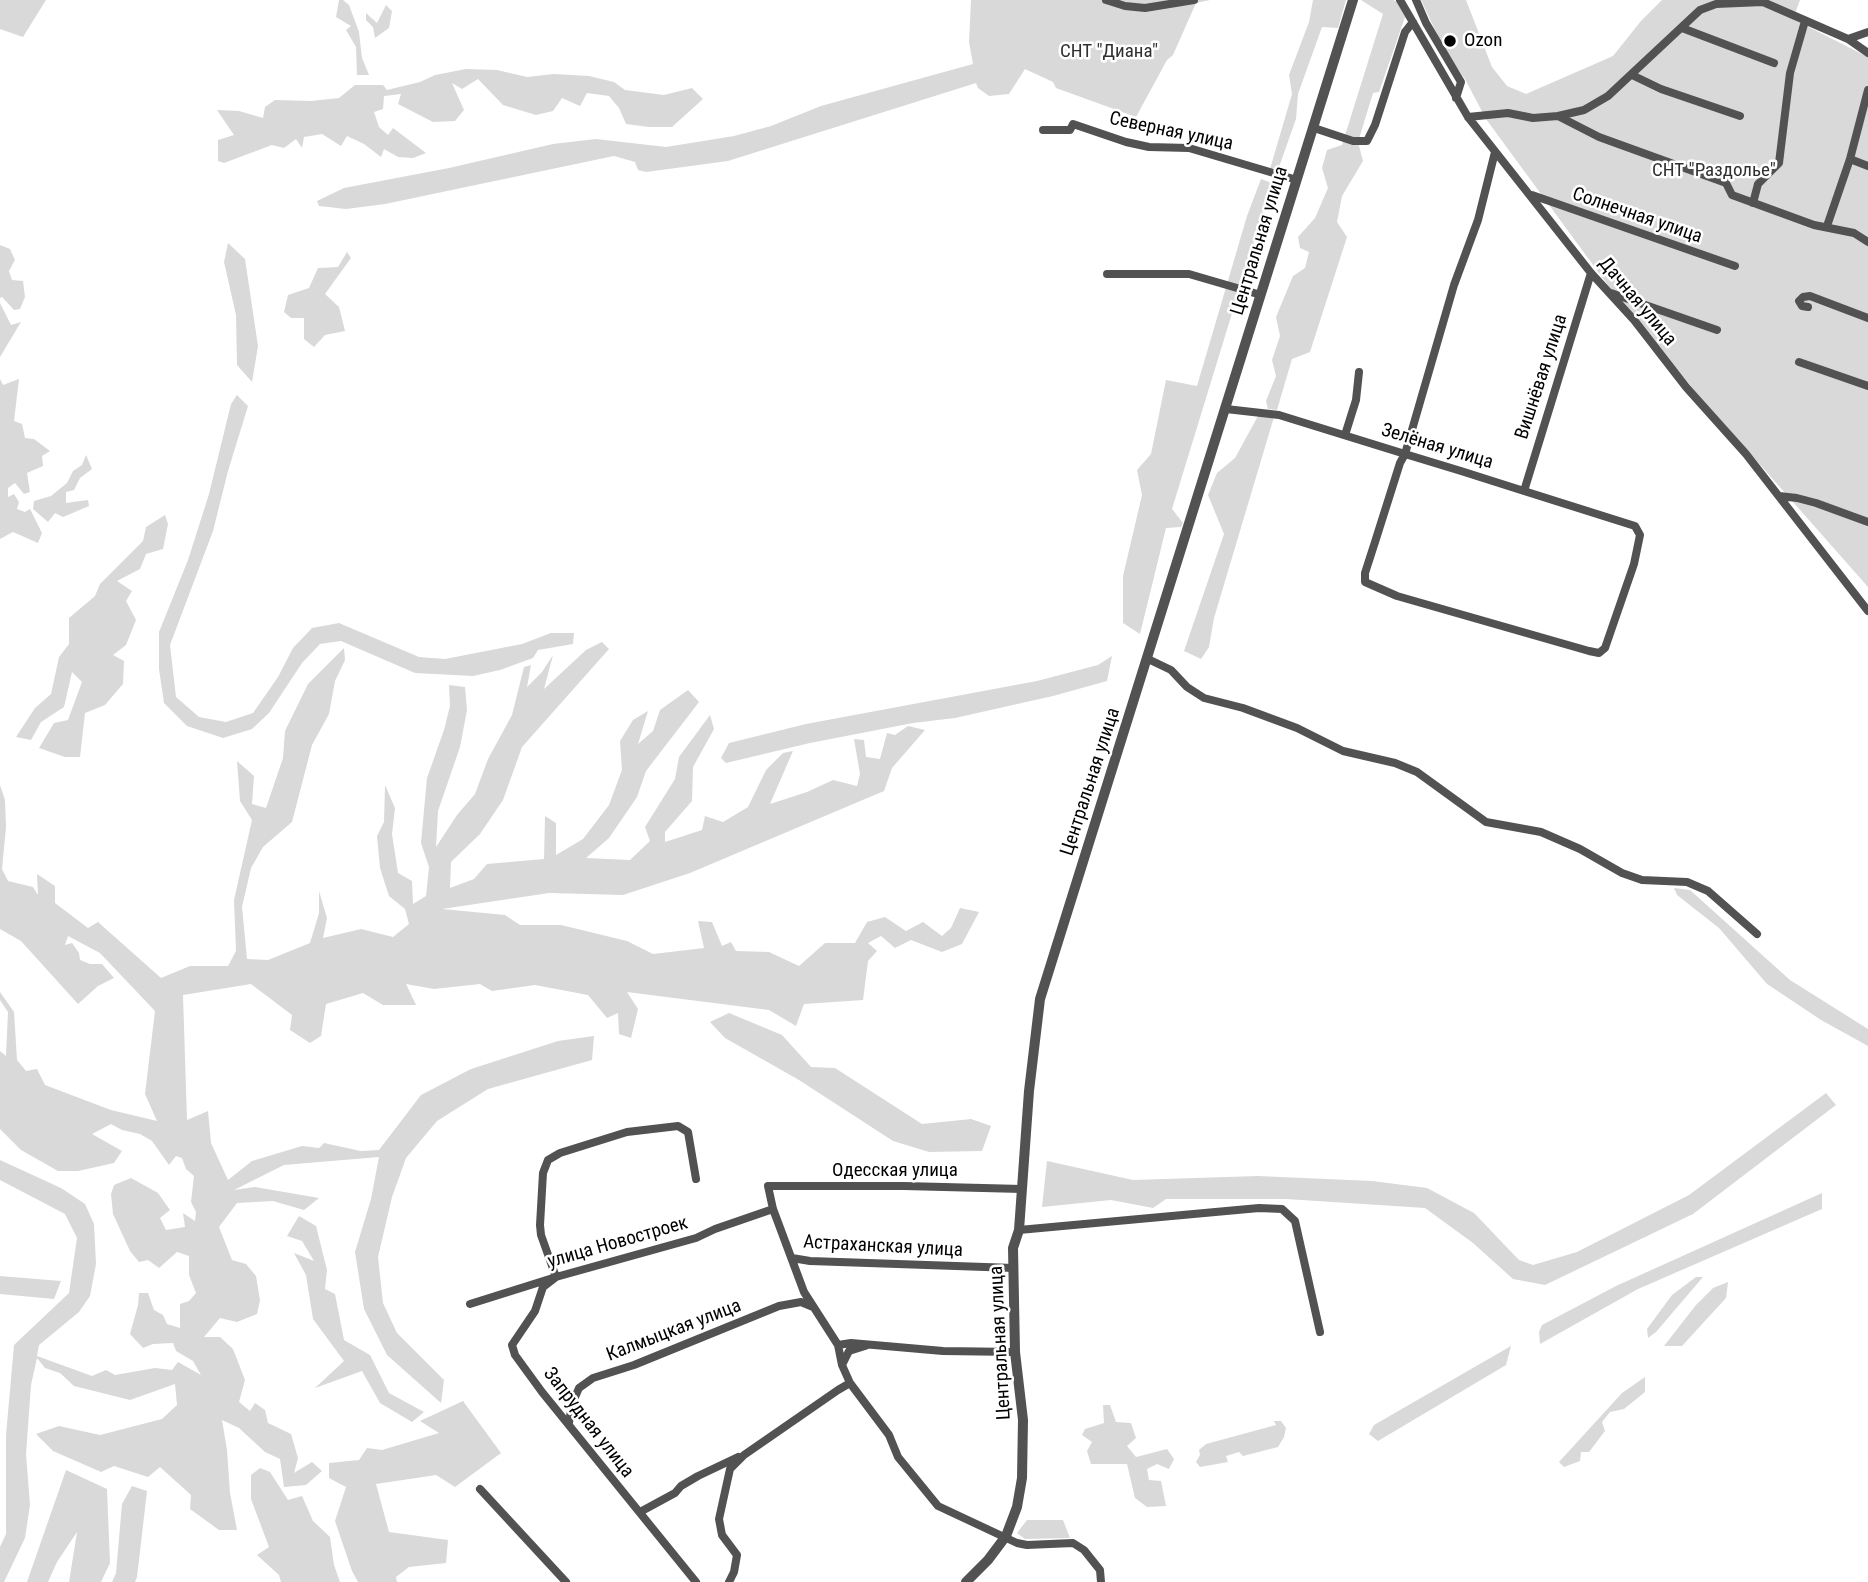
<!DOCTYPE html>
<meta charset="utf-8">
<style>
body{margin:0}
canvas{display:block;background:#fff}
</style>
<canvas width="1868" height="1582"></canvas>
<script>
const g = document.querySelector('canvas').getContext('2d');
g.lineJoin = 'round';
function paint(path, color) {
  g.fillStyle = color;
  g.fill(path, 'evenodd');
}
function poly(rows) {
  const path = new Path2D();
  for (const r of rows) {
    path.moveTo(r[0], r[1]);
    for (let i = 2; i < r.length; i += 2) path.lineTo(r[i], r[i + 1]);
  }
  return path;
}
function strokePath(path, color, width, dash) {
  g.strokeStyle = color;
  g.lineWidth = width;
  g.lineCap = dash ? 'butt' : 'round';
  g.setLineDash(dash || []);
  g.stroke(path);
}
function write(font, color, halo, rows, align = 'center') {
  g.font = font + ' "Roboto Condensed",sans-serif';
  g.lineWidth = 5;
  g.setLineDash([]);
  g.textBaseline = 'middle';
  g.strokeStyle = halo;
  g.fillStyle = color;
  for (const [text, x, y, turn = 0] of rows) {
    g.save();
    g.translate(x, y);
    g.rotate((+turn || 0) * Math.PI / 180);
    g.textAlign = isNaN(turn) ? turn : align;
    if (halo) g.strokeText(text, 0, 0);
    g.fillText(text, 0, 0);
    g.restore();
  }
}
paint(poly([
 [0,0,46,0,23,37,0,29],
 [339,0,343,0,349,5,359,32,362,58,369,75,357,75,356,47,346,30,351,26,336,17],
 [971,0,1210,0,1196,3,1173,55,1167,60,1136,117,1056,88,1053,82,1025,69,1009,94,989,96,978,88,976,83,728,161,646,172,638,170,635,162,614,156,385,204,346,209,319,206,317,201,344,188,449,168,553,144,596,139,666,147,734,136,771,126,821,106,973,64,969,42],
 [1313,0,1346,0,1338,28,1322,27,1298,94,1296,119,1279,167,1270,169,1292,94,1289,75,1309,22],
 [1361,0,1393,0,1397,2,1405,17,1379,92,1373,93,1358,142,1363,161,1342,196,1337,222,1347,237,1310,352,1292,359,1277,410,1268,409,1266,401,1276,376,1272,360,1280,336,1276,317,1293,276,1305,268,1309,252,1300,248,1298,237,1315,218,1328,188,1322,168,1327,150,1342,145,1383,14],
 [1421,0,1466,0,1492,67,1507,86,1526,94,1613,56,1641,21,1662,0,1800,0,1793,19,1868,57,1868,587,1696,392,1618,299,1486,119,1465,79,1444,49],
 [386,5,392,11,389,28,375,38,373,27,366,20,366,13,377,23],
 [466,69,497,70,527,77,554,74,589,76,614,82,625,90,664,95,692,88,703,99,672,127,649,127,626,124,619,108,609,96,587,93,580,106,562,98,553,111,536,115,503,105,478,79,462,89,452,83,464,110,455,121,433,122,398,104,401,94,384,96,383,109,374,112,379,127,388,135,393,128,426,153,413,158,398,157,384,149,381,157,364,144,347,136,341,146,322,134,304,137,302,148,296,139,284,148,272,145,224,163,218,161,218,140,234,135,217,110,239,111,263,118,265,107,275,100,311,101,339,98,355,85,383,85,387,90,420,82,435,75],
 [1261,179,1272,183,1172,509,1183,523,1181,527,1166,528,1140,634,1123,623,1123,576,1142,495,1137,470,1151,454,1166,380,1197,386,1247,216],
 [228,243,245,259,258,346,252,382,237,365,236,315,224,262],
 [0,245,10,249,15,260,9,271,12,280,23,281,25,297,20,309,14,310,2,297,0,298],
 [347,252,351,258,325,294,339,307,345,331,325,335,314,347,304,339,304,318,291,318,284,312,288,295,309,288,318,268,338,267],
 [0,303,11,325,21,322,0,357],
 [0,379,3,385,19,379,14,421,22,424,25,438,34,439,50,451,42,456,43,466,27,473,30,492,24,494,15,483,8,488,8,497,14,494,19,502,17,509,25,512,30,509,42,533,38,543,13,532,0,539],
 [237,395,248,406,228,471,213,531,170,645,176,697,199,717,226,722,253,713,278,677,293,648,312,628,339,623,419,657,445,659,522,644,551,633,574,633,573,644,538,650,533,658,500,670,473,676,415,673,341,641,320,644,302,663,269,713,252,729,223,738,187,726,164,703,159,669,159,632,188,560,209,494,231,404],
 [1258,416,1274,417,1214,618,1209,647,1201,659,1184,651,1224,534,1208,495,1217,473,1235,458],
 [86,455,92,469,80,478,74,490,66,492,66,503,88,500,89,506,63,517,55,513,48,522,33,509,34,501,51,496,67,483,73,471,82,465],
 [165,515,168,524,163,549,146,554,140,569,117,581,132,591,126,601,136,620,126,645,113,655,124,661,123,684,105,705,85,713,80,757,65,757,39,748,54,723,68,720,82,682,72,672,64,707,41,722,31,740,16,737,35,708,51,694,59,657,69,644,69,618,95,596,100,584,143,541,146,527],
 [602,642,609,649,522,747,503,800,480,834,451,862,450,888,474,879,487,864,544,859,545,816,556,823,556,855,583,839,609,805,622,770,620,741,633,720,648,711,638,744,653,731,660,710,688,690,699,702,646,771,637,797,609,838,586,858,630,860,650,841,645,827,675,779,679,757,710,715,714,729,693,767,692,801,665,832,665,842,702,830,705,816,723,822,748,807,766,770,783,753,793,751,770,804,807,792,833,780,857,786,860,774,854,739,864,740,866,757,880,759,887,733,895,735,908,726,925,730,892,768,884,791,690,873,623,895,549,893,442,909,505,915,520,925,561,925,627,941,653,954,704,948,698,921,712,922,722,946,731,942,736,951,769,952,799,966,825,943,855,943,867,922,885,917,906,931,923,922,942,936,951,928,960,908,979,912,962,944,942,952,911,940,895,948,881,936,868,943,877,951,868,961,863,1000,804,1004,796,1026,769,1010,627,992,638,1009,631,1038,619,1034,618,1013,607,1018,588,995,535,985,492,991,480,984,434,989,406,984,416,1005,383,1005,363,993,326,1004,321,1036,310,1043,290,1030,292,1015,251,984,183,995,187,1120,208,1111,211,1143,228,1180,252,1161,302,1146,319,1148,324,1143,361,1151,379,1150,421,1095,471,1069,558,1041,594,1036,592,1060,488,1089,437,1121,406,1158,392,1197,378,1257,383,1303,397,1333,444,1380,441,1403,387,1355,364,1309,355,1252,371,1199,379,1157,284,1165,234,1190,255,1187,319,1198,304,1210,273,1201,237,1203,219,1227,232,1260,246,1264,256,1276,260,1300,257,1314,237,1322,220,1318,204,1337,220,1337,233,1349,245,1380,239,1402,250,1411,255,1403,265,1410,268,1423,291,1434,298,1458,294,1473,312,1462,322,1471,306,1485,284,1487,280,1459,265,1452,239,1428,222,1420,227,1450,230,1493,237,1530,219,1530,190,1509,191,1495,160,1467,148,1477,114,1466,101,1472,53,1451,36,1434,59,1426,100,1435,162,1419,177,1405,175,1384,130,1400,74,1386,60,1373,45,1368,37,1358,31,1385,26,1454,30,1505,25,1538,4,1582,0,1582,0,1547,6,1534,6,1435,14,1345,69,1293,77,1238,65,1214,0,1180,0,1160,61,1188,85,1204,94,1224,96,1264,90,1296,79,1312,39,1345,37,1356,92,1376,106,1370,115,1375,155,1368,172,1370,178,1362,201,1375,193,1361,176,1351,173,1343,153,1344,143,1348,130,1334,138,1305,139,1293,148,1293,154,1310,163,1315,167,1324,180,1328,180,1304,189,1301,196,1293,189,1275,189,1256,177,1252,159,1268,148,1260,139,1262,130,1251,113,1214,111,1194,114,1185,131,1178,158,1193,170,1210,160,1218,166,1230,185,1227,183,1213,195,1221,196,1212,191,1202,194,1176,186,1169,182,1158,176,1156,169,1165,152,1141,140,1134,122,1130,111,1124,92,1134,122,1151,114,1163,78,1171,58,1171,21,1150,0,1129,0,1051,6,1056,8,1012,0,1000,0,992,14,1012,17,1060,26,1071,37,1069,45,1085,111,1110,157,1121,145,1094,155,1011,100,953,68,936,65,945,72,943,79,953,80,960,90,964,102,964,114,978,98,986,78,1004,21,941,0,929,0,785,5,800,6,827,2,869,8,881,33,887,38,895,37,874,55,886,55,903,88,928,98,922,161,978,190,966,228,966,236,951,234,900,252,820,240,801,237,761,254,776,252,804,266,808,283,758,285,731,308,684,344,648,345,660,335,681,329,714,312,745,292,822,263,847,251,868,242,907,247,959,268,960,310,943,319,913,319,891,327,918,323,938,361,929,393,937,409,924,405,909,389,896,380,868,377,836,384,822,385,785,395,808,392,834,398,873,412,881,413,904,426,896,429,867,421,843,427,778,444,730,450,706,449,685,465,687,467,710,460,747,438,811,436,847,457,815,475,794,488,759,512,715,524,667,531,665,527,687,542,672,553,655,544,689,586,650],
 [1112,656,1107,681,1053,696,955,718,913,723,810,743,726,763,721,758,729,743,806,724,1037,681,1098,665],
 [1674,888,1690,890,1790,980,1868,1029,1868,1046,1821,1020,1767,984,1719,928,1677,895],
 [729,1013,782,1035,811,1067,835,1068,922,1124,971,1119,991,1126,982,1151,929,1152,893,1141,799,1080,725,1038,710,1022],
 [1826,1093,1836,1105,1693,1214,1545,1285,1513,1279,1473,1243,1425,1208,1286,1199,1166,1199,1153,1208,1111,1200,1042,1207,1047,1161,1133,1180,1258,1176,1372,1181,1427,1188,1474,1213,1519,1260,1533,1265,1577,1252,1689,1195],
 [1822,1193,1822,1209,1638,1289,1540,1344,1539,1332,1542,1325,1616,1286],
 [299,1216,316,1226,327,1270,325,1289,335,1294,344,1340,370,1355,389,1393,424,1412,412,1422,380,1403,362,1371,315,1388,344,1361,313,1319,306,1275,294,1253,314,1261,302,1241,287,1236],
 [0,1276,61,1281,54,1299,0,1294],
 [1696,1277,1703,1277,1656,1332,1648,1338,1647,1329,1672,1295],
 [1728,1282,1726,1298,1682,1346,1664,1346,1696,1305,1713,1288],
 [1511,1346,1506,1365,1378,1441,1369,1434,1374,1425],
 [1645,1377,1645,1392,1624,1409,1610,1412,1602,1422,1605,1431,1589,1452,1581,1452,1580,1461,1564,1467,1559,1462,1622,1393],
 [463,1401,501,1453,455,1487,436,1475,376,1484,389,1532,448,1540,446,1563,409,1567,396,1577,397,1582,358,1582,352,1571,335,1521,346,1487,329,1478,329,1463,359,1460,367,1448,382,1450,439,1433,420,1421],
 [1103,1405,1110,1405,1116,1422,1131,1423,1136,1438,1127,1446,1136,1457,1167,1449,1174,1459,1169,1469,1157,1464,1147,1469,1149,1480,1161,1481,1166,1506,1147,1507,1135,1498,1127,1464,1091,1464,1087,1451,1092,1442,1082,1435,1085,1429,1104,1423],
 [1274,1421,1281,1421,1286,1428,1284,1437,1278,1447,1243,1456,1239,1452,1226,1456,1228,1462,1200,1467,1196,1462,1200,1455,1199,1450,1206,1444,1276,1425],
 [260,1468,270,1472,288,1500,302,1496,313,1521,330,1537,334,1565,340,1582,281,1582,279,1575,257,1555,269,1547,251,1499,251,1475],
 [66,1470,107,1489,110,1563,101,1582,69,1582,77,1532,57,1562,48,1582,27,1582],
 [132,1486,147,1491,137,1577,135,1582,112,1582,116,1573,122,1504],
 [1027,1520,1063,1520,1070,1538,1025,1539,1017,1533]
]), '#d9d9d9');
strokePath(poly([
 [1106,0,1125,6,1145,8,1194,0],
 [1400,0,1468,117,1591,273,1634,320,1686,387,1746,454,1868,611],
 [1416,0,1426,23,1461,82,1456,98],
 [1682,28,1774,63],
 [1848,39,1868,32],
 [1632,75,1661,89,1740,116],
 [1558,116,1584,110,1608,96,1700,10,1716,4,1763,2,1848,39,1868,53],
 [1468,117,1508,113,1533,118,1558,116,1599,137,1726,183,1732,195,1814,225,1854,233,1868,242],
 [1314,128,1353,141,1367,141,1375,125,1405,32,1413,22],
 [1043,130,1070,130,1073,124,1126,142,1149,147,1189,148,1297,180],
 [1850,159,1868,90],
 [1532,195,1735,266],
 [1753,203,1758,184,1779,163,1790,73,1805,21],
 [1827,226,1850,159,1868,166],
 [1107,274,1189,274,1261,295],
 [1611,293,1717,330],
 [1808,307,1802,306,1799,301,1803,297,1810,296,1868,318],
 [1799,362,1868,386],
 [1226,409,1279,415,1405,454,1461,471,1524,491,1635,526,1640,535,1634,564,1605,648,1599,653,1589,651,1397,596,1365,582,1365,573,1375,542,1400,463,1405,454,1454,285,1478,220,1495,152],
 [1345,435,1356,400,1359,372],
 [1524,491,1591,273],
 [1779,496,1797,498,1816,503,1868,522],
 [1148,659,1171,670,1187,687,1204,698,1243,708,1297,728,1343,751,1395,763,1417,772,1486,822,1541,832,1580,849,1622,873,1642,880,1687,882,1708,891,1757,934],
 [696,1179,688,1132,678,1126,627,1132,560,1153,548,1160,543,1173,540,1225,541,1235,556,1277,543,1287,535,1311,512,1345,515,1355,542,1392,696,1582],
 [1019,1230,1259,1208,1282,1209,1295,1221,1320,1332],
 [792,1258,810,1261,1014,1268],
 [470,1304,556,1277,696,1238,715,1229,773,1209],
 [838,1345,851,1343,943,1351,1015,1352],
 [842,1365,838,1345,804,1292,773,1209,768,1186,904,1186,1022,1189],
 [850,1383,889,1435,898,1457,938,1506,1017,1543,1027,1545,1073,1543,1084,1550,1100,1570,1101,1582],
 [569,1423,572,1404,579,1388,593,1378,634,1365,779,1306,801,1302,813,1307],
 [480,1489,566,1582],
 [640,1512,675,1493,681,1486,698,1476,738,1457],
 [729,1582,734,1572,737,1555,722,1535,719,1519,730,1469,744,1455,838,1390,850,1383,842,1365,849,1351,865,1346]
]), '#525252', 8);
strokePath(poly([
 [966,1582,988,1560,1006,1536,1017,1507,1022,1478,1023,1420,1015,1352,1013,1248,1019,1230,1029,1091,1040,999,1353,0]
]), '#525252', 10);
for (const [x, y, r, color] of [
 [1450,41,7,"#000"]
]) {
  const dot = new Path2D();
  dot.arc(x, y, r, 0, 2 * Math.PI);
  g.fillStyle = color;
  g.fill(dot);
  strokePath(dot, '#fff', 2.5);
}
write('19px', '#000', '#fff', [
 ["Ozon",1464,41]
], 'left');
write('19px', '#303030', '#fff', [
 ["СНТ \"Диана\"",1109,52],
 ["СНТ \"Раздолье\"",1714,171]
]);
write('19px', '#000', '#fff', [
 ["Северная улица",1171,132,12],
 ["Солнечная улица",1637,216,19],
 ["Центральная улица",1260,241,-73],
 ["Дачная улица",1637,302,50],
 ["Вишнёвая улица",1542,377,-72],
 ["Зелёная улица",1437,447,17],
 ["Центральная улица",1091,782,-72],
 ["Одесская улица",895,1171],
 ["улица Новостроек",618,1243,-16],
 ["Астраханская улица",883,1247,3],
 ["Калмыцкая улица",674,1331,-21],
 ["Центральная улица",1001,1343,-93],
 ["Запрудная улица",588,1423,52]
]);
</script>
